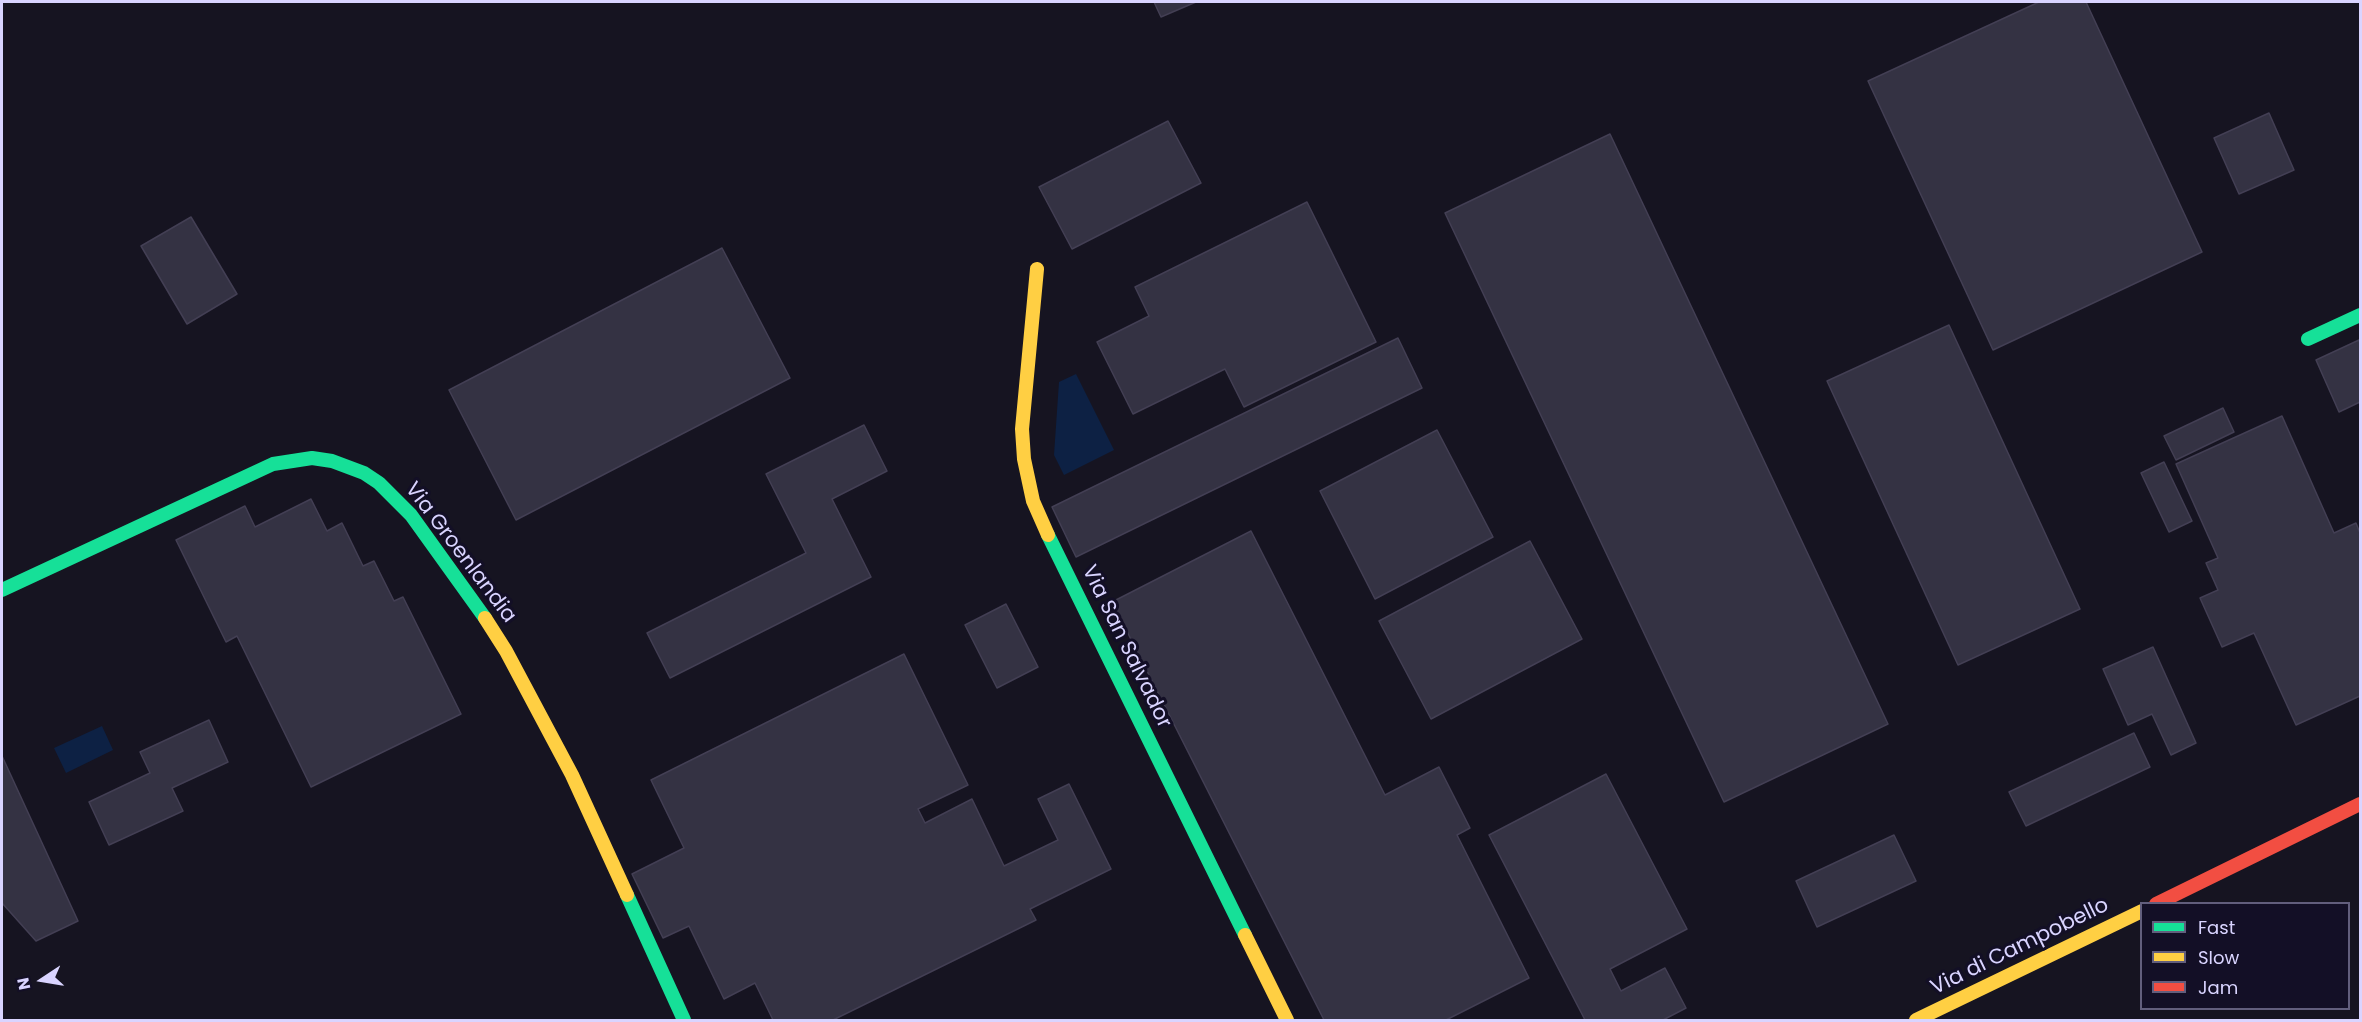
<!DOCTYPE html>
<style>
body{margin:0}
#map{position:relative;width:2362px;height:1022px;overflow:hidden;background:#161421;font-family:Poppins,sans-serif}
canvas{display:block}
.frame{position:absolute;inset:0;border:3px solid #d9d4ff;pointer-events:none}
.legend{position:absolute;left:2140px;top:902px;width:210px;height:108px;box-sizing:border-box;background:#130f26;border:2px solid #625e7d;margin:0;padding:8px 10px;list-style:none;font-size:18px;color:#d9d4ff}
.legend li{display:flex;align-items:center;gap:12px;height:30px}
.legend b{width:30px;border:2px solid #625e7d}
.north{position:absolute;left:12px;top:950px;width:60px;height:60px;-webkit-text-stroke:4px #130f26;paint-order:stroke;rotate:258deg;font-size:16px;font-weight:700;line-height:24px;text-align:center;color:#d9d4ff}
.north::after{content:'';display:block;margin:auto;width:21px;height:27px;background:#d9d4ff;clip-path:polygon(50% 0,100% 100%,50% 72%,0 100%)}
</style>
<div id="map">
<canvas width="2362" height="1022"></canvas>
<div class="frame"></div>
<ul class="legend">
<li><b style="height:8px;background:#16e098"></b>Fast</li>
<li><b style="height:8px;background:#ffcf43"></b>Slow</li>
<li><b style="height:8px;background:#f24e42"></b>Jam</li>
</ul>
<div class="north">N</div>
</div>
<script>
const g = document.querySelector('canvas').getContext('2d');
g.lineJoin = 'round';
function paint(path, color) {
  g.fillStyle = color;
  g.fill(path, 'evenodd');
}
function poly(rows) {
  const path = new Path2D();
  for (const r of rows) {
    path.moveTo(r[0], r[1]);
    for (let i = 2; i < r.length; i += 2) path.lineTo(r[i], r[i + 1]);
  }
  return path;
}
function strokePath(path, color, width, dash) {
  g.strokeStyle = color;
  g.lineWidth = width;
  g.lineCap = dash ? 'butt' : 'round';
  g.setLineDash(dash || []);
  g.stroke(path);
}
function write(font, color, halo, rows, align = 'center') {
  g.font = font + ' Poppins,sans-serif';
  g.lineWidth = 6;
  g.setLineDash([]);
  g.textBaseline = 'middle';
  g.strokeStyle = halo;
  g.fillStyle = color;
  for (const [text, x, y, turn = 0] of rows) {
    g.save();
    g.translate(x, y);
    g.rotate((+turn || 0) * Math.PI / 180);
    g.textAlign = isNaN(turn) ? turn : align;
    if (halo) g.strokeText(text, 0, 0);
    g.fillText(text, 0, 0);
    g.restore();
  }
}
paint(poly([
 [1076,374,1114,450,1064,475,1054,455,1059,382],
 [102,726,113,750,66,773,54,748]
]), '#0d2144');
const building = poly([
 [1154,2,1196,2,1161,17,1154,2],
 [2039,2,2086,2,2202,252,1993,350,1868,81,2039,2],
 [2269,113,2294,170,2239,194,2214,138,2269,113],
 [1168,121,1201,183,1072,249,1039,187,1168,121],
 [1610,134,1888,724,1724,802,1445,213,1610,134],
 [1307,202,1376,342,1244,407,1225,369,1133,414,1097,342,1149,316,1135,287,1307,202],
 [191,217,237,294,187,324,141,246,191,217],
 [722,248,790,378,516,520,449,390,722,248],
 [1949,325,2080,609,1958,665,1827,381,1949,325],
 [1398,338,1422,388,1076,557,1052,507,1398,338],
 [2359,340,2360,344,2360,402,2339,412,2316,360,2359,340],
 [2223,408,2234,432,2176,460,2164,436,2223,408],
 [2282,416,2334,533,2356,523,2360,533,2360,696,2296,725,2254,633,2222,647,2200,598,2218,590,2206,563,2218,558,2176,464,2282,416],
 [864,425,887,471,832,499,871,577,670,678,647,633,806,553,766,474,864,425],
 [1437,430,1493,537,1375,599,1320,491,1437,430],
 [2164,462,2192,521,2169,532,2141,473,2164,462],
 [311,499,327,531,342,523,363,566,374,561,394,601,403,597,461,714,311,787,237,636,226,642,176,540,245,506,255,527,311,499],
 [1251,531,1385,795,1439,767,1470,828,1457,835,1529,978,1446,1020,1324,1020,1112,602,1251,531],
 [1530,541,1582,639,1431,719,1379,621,1530,541],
 [1006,604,1038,667,997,688,965,625,1006,604],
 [2153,647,2196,743,2171,755,2152,714,2128,725,2103,669,2153,647],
 [904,654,968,785,918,809,925,823,972,799,1004,866,1058,840,1038,799,1069,784,1111,869,1030,909,1036,920,833,1020,773,1020,755,983,724,999,689,926,663,938,632,874,684,848,651,780,904,654],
 [209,720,228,762,172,788,183,811,109,845,89,802,150,773,140,752,209,720],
 [2134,733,2150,767,2026,826,2009,792,2134,733],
 [2,756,78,921,36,941,2,903,2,756],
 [1606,774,1687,929,1610,969,1621,991,1665,968,1686,1008,1663,1020,1585,1020,1489,835,1606,774],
 [1894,835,1916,881,1817,927,1796,881,1894,835]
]);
paint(building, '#343243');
strokePath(building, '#433f54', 1.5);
strokePath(poly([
 [2308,339,2360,315],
 [1048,535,1245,935],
 [2,590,273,464,312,458,332,461,364,473,379,483,411,515,485,618],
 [627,895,684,1020]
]), '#16e098', 14);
strokePath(poly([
 [1037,269,1022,429,1024,459,1033,501,1048,535],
 [485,618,506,651,572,775,627,895],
 [1245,935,1287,1020],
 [1916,1020,2142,911]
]), '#ffcf43', 14);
strokePath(poly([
 [2156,904,2360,804]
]), '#f24e42', 14);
write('21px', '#d9d4ff', '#130f26', [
 ["Via Groenlandia",460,553,53],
 ["Via San Salvador",1126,647,64],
 ["Via di Campobello",2020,947,-26]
]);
</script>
